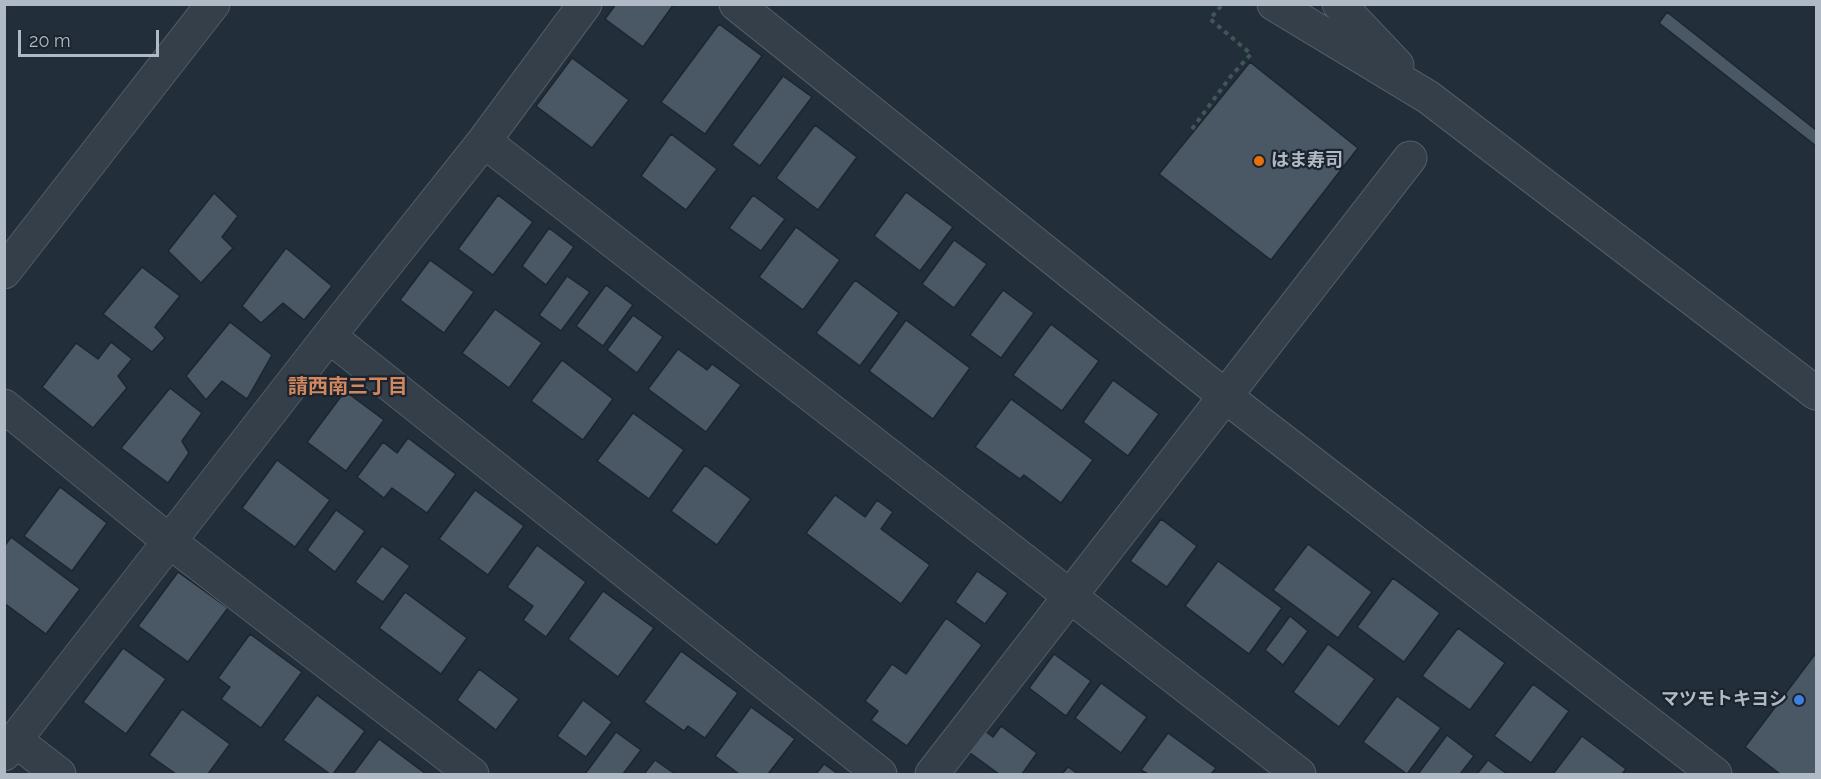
<!DOCTYPE html>
<meta charset="utf-8">
<style>
body{margin:0}
#map{position:relative;width:1821px;height:779px;overflow:hidden;background:#222e39;font-family:Raleway,sans-serif}
canvas{display:block}
.frame{position:absolute;inset:0;border:6px solid #b0bac6;pointer-events:none}
.scale{position:absolute;left:18px;top:30px;width:141px;height:27px;box-sizing:border-box;border:3px solid #b0bac6;border-top:0;padding-left:8px;font-size:18px;line-height:21px;white-space:nowrap;color:#b0bac6;-webkit-text-stroke:4px #1b242e;paint-order:stroke}
</style>
<div id="map">
<canvas width="1821" height="779"></canvas>
<div class="frame"></div>
<div class="scale">20 m</div>
</div>
<script>
const g = document.querySelector('canvas').getContext('2d');
g.lineJoin = 'round';
function paint(path, color) {
  g.fillStyle = color;
  g.fill(path, 'evenodd');
}
function poly(rows) {
  const path = new Path2D();
  for (const r of rows) {
    path.moveTo(r[0], r[1]);
    for (let i = 2; i < r.length; i += 2) path.lineTo(r[i], r[i + 1]);
  }
  return path;
}
function strokePath(path, color, width, dash) {
  g.strokeStyle = color;
  g.lineWidth = width;
  g.lineCap = dash ? 'butt' : 'round';
  g.setLineDash(dash || []);
  g.stroke(path);
}
function write(font, color, halo, rows, align = 'center') {
  g.font = font + ' Raleway,"Noto Sans JP",sans-serif';
  g.lineWidth = 4.5;
  g.setLineDash([]);
  g.textBaseline = 'middle';
  g.strokeStyle = halo;
  g.fillStyle = color;
  for (const [text, x, y, turn = 0] of rows) {
    g.save();
    g.translate(x, y);
    g.rotate((+turn || 0) * Math.PI / 180);
    g.textAlign = isNaN(turn) ? turn : align;
    if (halo) g.strokeText(text, 0, 0);
    g.fillText(text, 0, 0);
    g.restore();
  }
}
const building = poly([
 [616,4,674,4,643,47,605,19,616,4],
 [1667,12,1816,130,1816,146,1659,23,1667,12],
 [719,24,762,56,705,134,661,102,719,24],
 [572,58,629,100,592,148,536,106,572,58],
 [1250,62,1358,148,1271,260,1159,174,1250,62],
 [783,76,812,97,760,166,732,145,783,76],
 [815,125,857,157,818,210,776,178,815,125],
 [671,134,717,169,686,210,641,176,671,134],
 [906,192,953,227,920,271,874,236,906,192],
 [214,193,238,216,222,237,233,248,201,283,168,251,214,193],
 [498,195,533,222,493,275,458,249,498,195],
 [753,195,785,219,761,251,729,228,753,195],
 [796,227,840,260,803,310,759,277,796,227],
 [549,228,574,247,546,285,522,266,549,228],
 [954,240,987,264,954,308,922,284,954,240],
 [286,248,332,286,304,320,283,303,261,323,242,306,286,248],
 [430,260,474,292,444,333,400,300,430,260],
 [142,267,180,296,155,327,165,338,152,352,103,314,142,267],
 [567,276,590,292,561,331,539,315,567,276],
 [855,280,899,313,860,366,816,333,855,280],
 [606,285,633,305,603,346,576,326,606,285],
 [1003,290,1034,313,1001,358,970,335,1003,290],
 [495,309,542,343,509,388,462,353,495,309],
 [633,315,663,337,637,373,607,350,633,315],
 [906,320,970,368,933,419,869,371,906,320],
 [230,322,272,355,247,399,222,381,206,400,186,376,230,322],
 [1051,324,1099,361,1062,411,1013,375,1051,324],
 [111,342,132,359,118,376,127,388,93,428,42,387,76,343,98,359,111,342],
 [678,349,707,370,712,364,741,385,706,432,648,389,678,349],
 [562,360,613,399,583,440,531,401,562,360],
 [1113,380,1159,414,1128,456,1083,422,1113,380],
 [170,388,202,413,182,441,189,453,168,483,121,448,170,388],
 [345,391,384,420,346,471,307,442,345,391],
 [1011,399,1093,460,1061,503,1024,475,1020,479,975,447,1011,399],
 [633,413,684,450,649,499,597,461,633,413],
 [408,438,456,474,427,513,392,488,384,498,357,477,383,442,397,453,408,438],
 [277,460,330,500,295,547,242,508,277,460],
 [705,465,751,499,717,545,671,511,705,465],
 [60,487,107,523,72,571,24,536,60,487],
 [475,490,524,526,488,575,439,539,475,490],
 [835,495,865,517,877,500,893,512,881,529,930,565,901,604,806,533,835,495],
 [336,510,365,531,335,572,307,550,336,510],
 [1161,519,1197,546,1167,587,1130,561,1161,519],
 [11,537,80,589,46,634,4,603,4,547,11,537],
 [1308,544,1372,592,1338,638,1273,590,1308,544],
 [537,545,586,582,546,637,523,620,533,606,507,587,537,545],
 [382,546,410,566,383,602,355,582,382,546],
 [1218,561,1282,608,1249,654,1185,606,1218,561],
 [977,571,1008,593,985,624,955,602,977,571],
 [178,572,228,608,188,662,138,626,178,572],
 [1393,578,1440,613,1404,662,1357,627,1393,578],
 [603,591,654,628,618,677,568,639,603,591],
 [405,592,467,638,441,674,379,628,405,592],
 [1290,616,1308,631,1283,665,1265,650,1290,616],
 [946,618,982,645,907,746,871,720,878,711,865,701,892,664,906,674,946,618],
 [1458,628,1505,663,1470,710,1422,676,1458,628],
 [250,634,302,672,261,728,221,699,230,687,218,678,250,634],
 [1328,644,1375,679,1339,727,1293,692,1328,644],
 [123,648,166,679,126,734,83,702,123,648],
 [681,651,738,693,705,738,688,726,684,731,644,702,681,651],
 [1816,653,1816,774,1780,774,1745,747,1816,653],
 [1054,654,1091,681,1066,716,1029,688,1054,654],
 [479,669,519,699,496,730,457,700,479,669],
 [1101,683,1147,717,1121,753,1075,718,1101,683],
 [1533,684,1569,711,1531,763,1494,736,1533,684],
 [317,695,365,731,333,774,330,774,283,740,317,695],
 [1397,696,1441,728,1407,774,1363,742,1397,696],
 [583,700,612,722,586,757,557,736,583,700],
 [751,707,795,739,768,774,739,774,715,756,751,707],
 [182,709,230,744,208,774,176,774,149,755,182,709],
 [1001,726,1037,753,1022,774,999,774,966,750,982,729,993,737,1001,726],
 [616,732,641,750,623,774,585,774,616,732],
 [1168,733,1216,768,1211,774,1148,774,1141,770,1168,733],
 [1447,735,1474,756,1460,774,1418,774,1447,735],
 [1582,736,1626,769,1622,774,1553,774,1582,736],
 [379,739,426,774,353,774,379,739],
 [655,760,675,774,644,774,655,760],
 [1488,760,1507,774,1477,774,1488,760],
 [824,764,838,774,816,774,824,764],
 [1068,767,1078,774,1062,774,1068,767]
]);
paint(building, '#4a5865');
strokePath(building, '#1d2630', 1.5);
const minor = poly([
 [736,4,1225,396,1715,774],
 [1274,4,1428,97,1816,393],
 [1339,4,1397,65],
 [484,141,1299,774],
 [4,272,213,4],
 [329,336,880,774],
 [4,406,169,541,472,774],
 [15,740,59,774],
 [4,754,329,336,484,141,585,4],
 [932,774,1410,158]
]);
strokePath(minor, '#535d67', 35);
strokePath(poly([
 [1192,129,1231,76,1251,54,1210,19,1222,5]
]), '#415757', 4, [4.5, 4.5]);
strokePath(minor, '#353f4a', 33);
for (const [x, y, r, color] of [
 [1259,161,6,"#e8710a"],
 [1799,700,6,"#3f7fe0"]
]) {
  const dot = new Path2D();
  dot.arc(x, y, r, 0, 2 * Math.PI);
  g.fillStyle = color;
  g.fill(dot);
  strokePath(dot, '#1b242e', 2);
}
write('bold 18px', '#b0bac6', '#1b242e', [
 ["はま寿司",1271,161],
 ["マツモトキヨシ",1787,700,"right"]
], 'left');
write('bold 20px', '#d2875f', '#1b242e', [
 ["請西南三丁目",348,387]
]);
</script>
